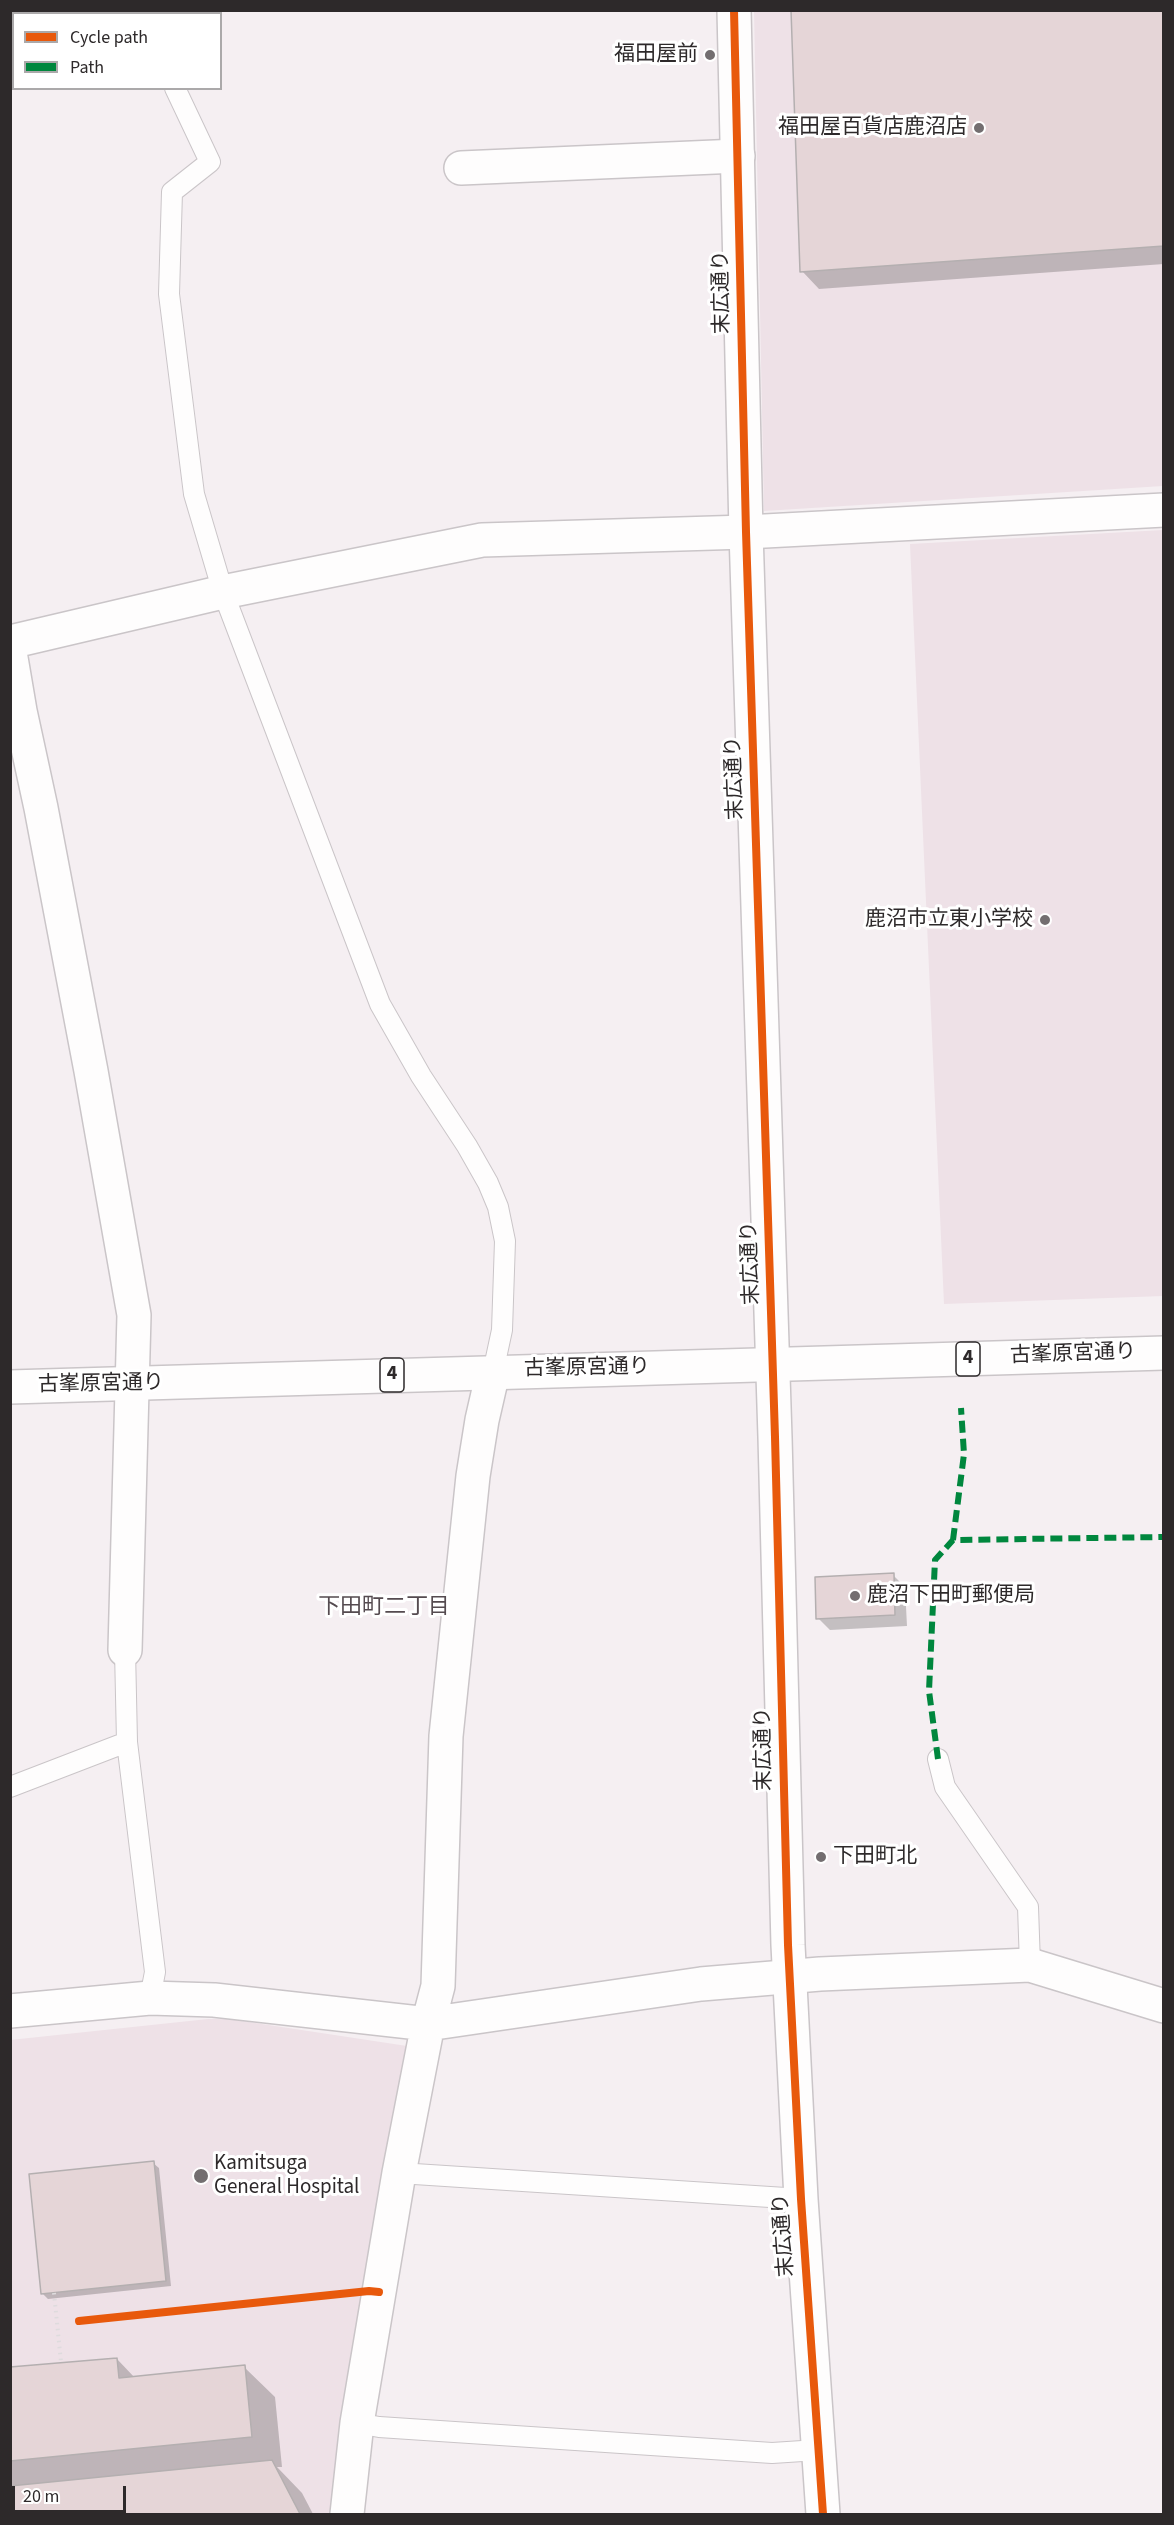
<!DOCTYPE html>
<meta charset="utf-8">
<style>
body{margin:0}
#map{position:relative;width:1174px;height:2525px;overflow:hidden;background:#f5eff2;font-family:"Source Sans 3",sans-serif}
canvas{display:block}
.frame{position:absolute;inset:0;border:12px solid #2d292a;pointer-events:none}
.legend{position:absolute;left:12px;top:12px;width:210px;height:78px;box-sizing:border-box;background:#fff;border:2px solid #aba9aa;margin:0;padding:8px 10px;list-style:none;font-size:18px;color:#2d292a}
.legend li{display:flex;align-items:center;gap:12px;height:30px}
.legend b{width:30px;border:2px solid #aba9aa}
.scale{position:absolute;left:12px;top:2486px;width:114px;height:27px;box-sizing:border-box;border:3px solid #2d292a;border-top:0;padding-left:8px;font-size:18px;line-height:21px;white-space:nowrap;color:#2d292a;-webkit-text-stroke:4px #fff;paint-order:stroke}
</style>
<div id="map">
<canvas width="1174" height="2525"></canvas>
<div class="frame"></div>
<ul class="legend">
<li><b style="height:8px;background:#e8590c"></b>Cycle path</li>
<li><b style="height:8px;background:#00873e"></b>Path</li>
</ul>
<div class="scale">20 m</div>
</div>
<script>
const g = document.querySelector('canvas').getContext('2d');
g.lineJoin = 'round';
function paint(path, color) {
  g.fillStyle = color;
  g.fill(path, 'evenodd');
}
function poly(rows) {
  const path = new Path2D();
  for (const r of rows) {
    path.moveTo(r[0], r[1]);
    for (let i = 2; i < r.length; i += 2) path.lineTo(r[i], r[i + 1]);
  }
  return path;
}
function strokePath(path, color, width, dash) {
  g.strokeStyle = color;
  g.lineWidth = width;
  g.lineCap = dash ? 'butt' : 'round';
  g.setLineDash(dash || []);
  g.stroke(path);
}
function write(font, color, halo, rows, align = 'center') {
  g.font = font + ' "Source Sans 3","Noto Sans JP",sans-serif';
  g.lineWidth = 6;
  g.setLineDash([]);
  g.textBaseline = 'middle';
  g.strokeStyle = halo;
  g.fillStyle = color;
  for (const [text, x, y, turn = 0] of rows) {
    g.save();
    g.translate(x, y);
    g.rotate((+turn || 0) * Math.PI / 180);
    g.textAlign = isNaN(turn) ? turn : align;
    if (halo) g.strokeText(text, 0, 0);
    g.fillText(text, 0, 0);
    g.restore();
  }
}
paint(poly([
 [754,11,1163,11,1163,486,764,511],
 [1163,530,1163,1296,944,1304,910,544],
 [208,2019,229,2019,407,2046,413,2061,336,2514,11,2514,10,2040]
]), '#eee1e7');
paint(poly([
 [1164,10,1164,264,819,289,802,271],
 [893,1575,905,1587,907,1626,830,1630,818,1618],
 [153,2163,159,2168,171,2286,48,2299,43,2294],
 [117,2359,135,2378,244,2367,275,2397,282,2467,277,2467,302,2493,313,2514,10,2514,10,2369]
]), '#0003');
const building = poly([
 [791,10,1164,10,1164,246,800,272,791,10],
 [894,1573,895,1615,816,1619,815,1577,894,1573],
 [154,2161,166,2281,41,2294,29,2174,154,2161],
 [117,2358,119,2378,245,2365,252,2437,10,2461,10,2367,117,2358],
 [272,2460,300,2514,10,2514,10,2486,272,2460]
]);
paint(building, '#e5d5d7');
strokePath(building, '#b4afb0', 1.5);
const service = poly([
 [138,10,139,14],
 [175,88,210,162,172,192,169,294,194,494,223,592,380,1004,421,1076,467,1146,488,1183,498,1207,505,1241,502,1330,493,1372],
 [125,1650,127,1742,155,1972,150,1998],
 [938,1759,945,1787,1028,1907,1030,1965],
 [10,1787,127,1742],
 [399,2173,801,2199],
 [357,2423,379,2427,772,2453,818,2450]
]);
const minor = poly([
 [461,168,738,156],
 [10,642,223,592,482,540,746,532,1164,510],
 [10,652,20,711,41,808,91,1071,134,1315,125,1650],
 [10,2011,150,1998,214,2000,428,2024,701,1984,820,1974,1030,1965,1164,2006],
 [347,2514,357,2423,399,2173,428,2024,438,1986,446,1736,473,1476,482,1420,493,1372]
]);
const tertiary = poly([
 [734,10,746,532,775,1437,788,1945,801,2199,823,2514]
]);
const primary = poly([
 [10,1387,1164,1353]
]);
strokePath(service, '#cac5c8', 22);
strokePath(minor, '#cac5c8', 36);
strokePath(tertiary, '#cac5c8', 36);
strokePath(primary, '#cac5c8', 36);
strokePath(poly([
 [54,2293,61,2362]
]), '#dedbdd', 4, [1.5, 4.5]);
strokePath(service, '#fefdfd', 20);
strokePath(minor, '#fefdfd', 33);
strokePath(tertiary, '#fefdfd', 33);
strokePath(primary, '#fefdfd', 33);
strokePath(poly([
 [953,1540,964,1454,961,1408],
 [938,1759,929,1691,935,1560,953,1540,1164,1537]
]), '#00873e', 6, [12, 6]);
strokePath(poly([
 [734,10,746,532,775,1437,788,1945,801,2199,823,2514],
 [79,2321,369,2291,379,2292]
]), '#e8590c', 8);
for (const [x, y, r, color] of [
 [710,55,6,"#736e70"],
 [979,128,6,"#736e70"],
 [1045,920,6,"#736e70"],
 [855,1596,6,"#736e70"],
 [821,1857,6,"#736e70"],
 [201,2176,8,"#736e70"]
]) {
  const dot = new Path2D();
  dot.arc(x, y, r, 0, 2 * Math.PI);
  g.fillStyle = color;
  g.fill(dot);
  strokePath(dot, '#fff', 2);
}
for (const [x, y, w] of [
 [968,1359,24],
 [392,1375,24]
]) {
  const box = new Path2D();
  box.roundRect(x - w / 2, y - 17, w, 34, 4.5);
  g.fillStyle = '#fff';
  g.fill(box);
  strokePath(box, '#2d292a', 1.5);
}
write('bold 20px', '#2d292a', null, [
 ["4",968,1359],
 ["4",392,1375]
]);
write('21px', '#2d292a', '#fff', [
 ["福田屋前",698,55],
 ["福田屋百貨店鹿沼店",967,128],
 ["鹿沼市立東小学校",1033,920],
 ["鹿沼下田町郵便局",867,1596,"left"],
 ["下田町北",833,1857,"left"],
 ["Kamitsuga",214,2164,"left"],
 ["General Hospital",214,2188,"left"]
], 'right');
write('21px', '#2d292a', '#fff', [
 ["末広通り",723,292,-91],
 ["末広通り",736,778,-92],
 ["末広通り",752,1263,-92],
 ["古峯原宮通り",1073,1355,-2],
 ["古峯原宮通り",587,1369,-1],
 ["古峯原宮通り",101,1385,-1],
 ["末広通り",765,1749,-91],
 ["末広通り",785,2235,-94]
]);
write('22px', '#554b50', '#fff', [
 ["下田町二丁目",384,1608]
]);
</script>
